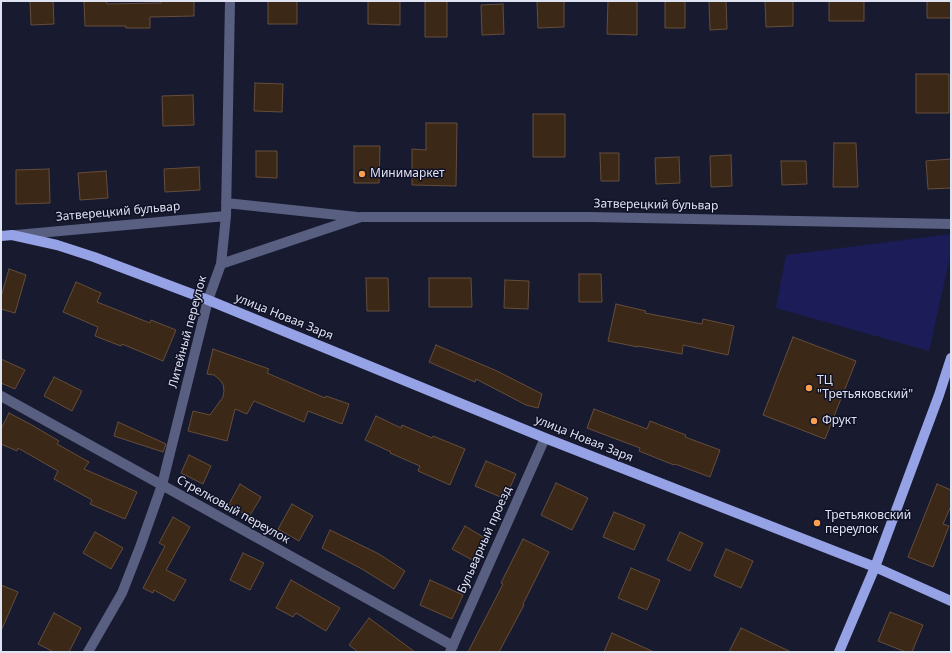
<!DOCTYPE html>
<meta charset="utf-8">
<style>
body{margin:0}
#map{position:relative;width:952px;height:653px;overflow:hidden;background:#181b30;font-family:"Noto Sans",sans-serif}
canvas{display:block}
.frame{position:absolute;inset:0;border:2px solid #dfe2f1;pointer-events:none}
</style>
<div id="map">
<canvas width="952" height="653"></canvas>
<div class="frame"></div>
</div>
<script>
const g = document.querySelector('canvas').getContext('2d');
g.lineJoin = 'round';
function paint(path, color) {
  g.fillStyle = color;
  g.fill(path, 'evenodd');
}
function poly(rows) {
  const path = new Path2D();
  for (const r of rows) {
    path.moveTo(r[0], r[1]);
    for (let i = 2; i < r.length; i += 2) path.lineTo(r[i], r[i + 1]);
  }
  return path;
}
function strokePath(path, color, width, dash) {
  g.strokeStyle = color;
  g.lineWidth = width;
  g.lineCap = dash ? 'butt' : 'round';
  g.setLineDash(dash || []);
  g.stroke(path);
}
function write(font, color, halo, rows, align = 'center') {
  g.font = font + ' "Noto Sans",sans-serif';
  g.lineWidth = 3;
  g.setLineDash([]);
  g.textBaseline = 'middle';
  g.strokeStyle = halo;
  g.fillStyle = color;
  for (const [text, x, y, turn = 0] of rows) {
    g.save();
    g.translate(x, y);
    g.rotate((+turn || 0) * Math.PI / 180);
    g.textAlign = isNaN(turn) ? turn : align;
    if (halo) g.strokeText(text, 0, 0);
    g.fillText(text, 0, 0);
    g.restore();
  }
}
paint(poly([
 [951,234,951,252,929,351,776,308,786,255]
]), '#1c1c58');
const building = poly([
 [30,1,53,1,54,24,31,25,30,1],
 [84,1,106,1,107,4,161,3,161,1,194,1,194,16,150,17,150,28,126,28,126,26,85,26,84,1],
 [268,1,297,1,297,24,268,24,268,1],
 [368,1,400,1,400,25,368,24,368,1],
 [425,1,447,1,447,37,425,37,425,1],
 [537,1,564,1,564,27,538,28,537,1],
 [608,1,637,1,637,35,607,34,608,1],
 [665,1,685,1,685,28,665,28,665,1],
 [709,1,726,1,727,29,710,30,709,1],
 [765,1,793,1,793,26,766,27,765,1],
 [829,1,864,1,864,21,829,21,829,1],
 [927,1,951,1,951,18,927,18,927,1],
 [503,4,504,34,482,35,481,5,503,4],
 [916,74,949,74,949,113,916,113,916,74],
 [255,83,283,84,282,112,254,111,255,83],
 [193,95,194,125,163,126,162,96,193,95],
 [533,114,565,114,565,157,533,157,533,114],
 [426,123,457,123,456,186,412,185,412,149,426,150,426,123],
 [834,143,856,143,858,187,833,187,834,143],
 [354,146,380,146,379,183,354,183,354,146],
 [256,151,277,151,277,178,256,177,256,151],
 [600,153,619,153,619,181,601,181,600,153],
 [731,155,732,186,711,187,710,156,731,155],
 [679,157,680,183,656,184,655,158,679,157],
 [951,159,951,188,928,189,926,161,951,159],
 [781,161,806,161,807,184,782,185,781,161],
 [199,167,200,190,165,192,164,169,199,167],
 [49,169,50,203,16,204,16,170,49,169],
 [106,171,108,198,80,200,78,173,106,171],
 [9,269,26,275,15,313,1,309,1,297,9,269],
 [579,274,601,274,602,302,579,302,579,274],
 [366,278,388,278,389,311,367,311,366,278],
 [429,278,471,278,472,307,429,307,429,278],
 [505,280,529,281,528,309,504,308,505,280],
 [76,282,101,293,97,302,150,323,151,320,176,330,163,361,122,344,121,346,95,336,98,327,63,312,76,282],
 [616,304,646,311,645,313,702,324,703,319,734,326,728,355,683,345,682,354,638,346,638,347,608,341,616,304],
 [793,337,856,361,825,439,763,415,793,337],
 [436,345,497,371,542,394,538,408,526,405,476,379,475,382,429,362,436,345],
 [213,349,269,369,267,373,325,398,326,396,349,404,342,424,308,411,304,422,254,401,247,414,235,409,227,441,188,431,193,411,210,415,223,397,224,391,223,384,219,379,214,375,207,374,213,349],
 [1,359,25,370,15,389,1,383,1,359],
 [54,377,82,391,72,411,44,396,54,377],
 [594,409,647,429,650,421,686,435,685,437,720,450,710,477,675,464,674,465,639,451,640,448,587,428,594,409],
 [9,413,30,424,59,441,57,444,89,462,84,469,137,492,125,519,90,504,92,500,54,479,58,471,18,448,17,451,1,444,1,429,9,413],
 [376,416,401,428,402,425,432,438,433,436,465,449,450,485,418,471,420,466,390,453,391,452,365,440,376,416],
 [118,422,166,444,163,452,114,436,118,422],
 [189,455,211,466,203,484,181,473,189,455],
 [486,461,516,474,505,499,475,486,486,461],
 [556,483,588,498,572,530,541,515,556,483],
 [240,484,261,497,249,517,229,504,240,484],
 [937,484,951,490,951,506,943,524,949,526,933,567,908,557,937,484],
 [292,504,313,516,299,541,278,529,292,504],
 [614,512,645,525,634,550,603,537,614,512],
 [173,517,190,527,166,570,186,580,174,601,154,590,153,593,143,588,165,546,159,543,173,517],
 [465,526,488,540,476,562,452,549,465,526],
 [330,530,379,554,405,571,394,589,362,569,322,548,330,530],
 [95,532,123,548,111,569,83,553,95,532],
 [680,532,703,543,690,571,667,560,680,532],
 [523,539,549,552,523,604,524,605,499,652,468,652,503,584,501,583,523,539],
 [726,549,753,561,741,588,714,576,726,549],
 [243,553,264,563,250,590,230,580,243,553],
 [631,568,660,580,647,610,618,598,631,568],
 [291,580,340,608,326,631,296,613,293,617,276,608,291,580],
 [430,580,463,595,452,619,420,605,430,580],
 [1,585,18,592,1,631,1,585],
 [890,612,923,625,912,652,906,652,878,641,890,612],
 [54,613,81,628,69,652,54,652,38,644,54,613],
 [369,618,415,652,358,652,349,645,369,618],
 [741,628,791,652,729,652,741,628],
 [612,633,654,652,604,652,612,633]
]);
paint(building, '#3c2817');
strokePath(building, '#644d3b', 1);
strokePath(poly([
 [226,203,357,217],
 [16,235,226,216],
 [221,264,361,217,590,217,951,224],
 [1,396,453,646],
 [88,652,122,593,140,547,162,485,208,300,221,264,226,216,230,1],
 [450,652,545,438]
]), '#595f80', 10);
strokePath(poly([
 [1,236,12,235,57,245,94,257,208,300,545,438,875,567,951,601],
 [839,652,875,567,939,395,951,358]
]), '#96a2e6', 10);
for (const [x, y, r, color] of [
 [362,174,4,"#fa9f4f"],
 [809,388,4,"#fa9f4f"],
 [814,421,4,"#fa9f4f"],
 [817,523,4,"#fa9f4f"]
]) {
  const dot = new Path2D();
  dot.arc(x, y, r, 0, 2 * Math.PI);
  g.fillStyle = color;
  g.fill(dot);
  strokePath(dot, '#0f1126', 1.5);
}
write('12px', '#dfe2f1', '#0f1126', [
 ["Минимаркет",370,174],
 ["ТЦ",817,381],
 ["\"Третьяковский\"",817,395],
 ["Фрукт",822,421],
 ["Третьяковский",825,516],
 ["переулок",825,530]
], 'left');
write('12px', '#dfe2f1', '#0f1126', [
 ["Затверецкий бульвар",656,205,1],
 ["Затверецкий бульвар",118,212,-5],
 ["улица Новая Заря",284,317,22],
 ["Литейный переулок",188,332,-75],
 ["улица Новая Заря",584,439,22],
 ["Стрелковый переулок",233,510,29],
 ["Бульварный проезд",485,540,-66]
]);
</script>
